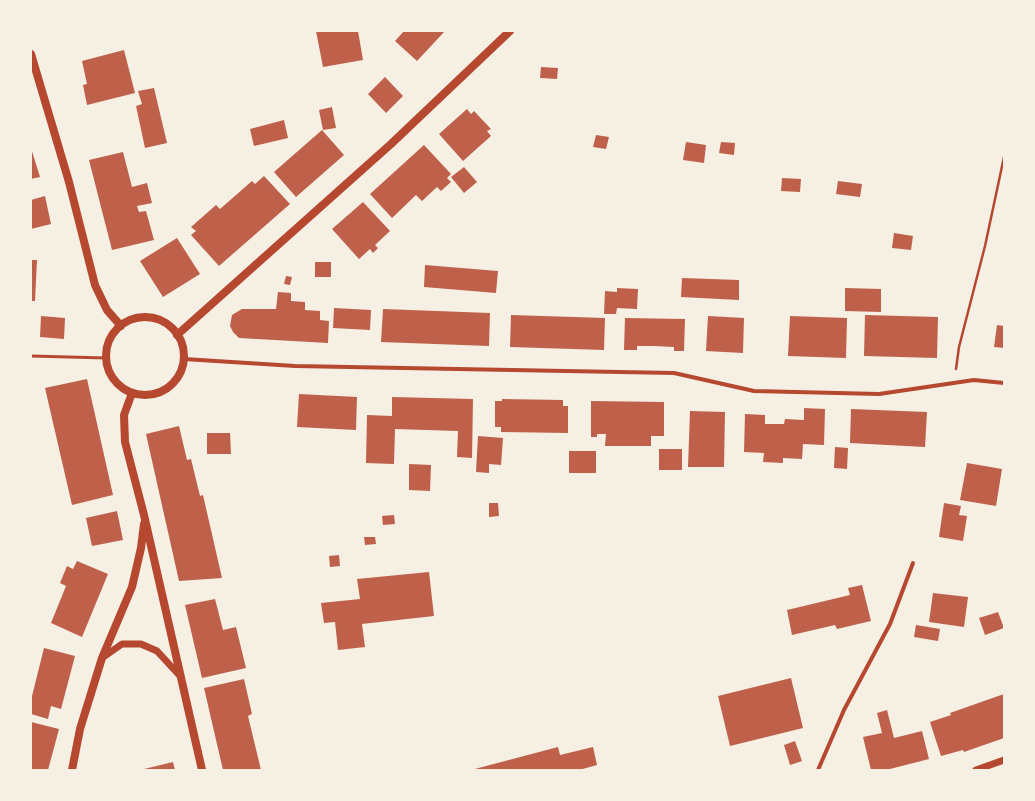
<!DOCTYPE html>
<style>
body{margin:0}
#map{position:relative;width:1035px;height:801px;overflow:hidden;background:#f6efe4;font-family:"DejaVu Sans",sans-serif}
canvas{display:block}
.frame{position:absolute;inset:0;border:32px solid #f6efe4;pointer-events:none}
</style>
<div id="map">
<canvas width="1035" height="801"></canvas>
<div class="frame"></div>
</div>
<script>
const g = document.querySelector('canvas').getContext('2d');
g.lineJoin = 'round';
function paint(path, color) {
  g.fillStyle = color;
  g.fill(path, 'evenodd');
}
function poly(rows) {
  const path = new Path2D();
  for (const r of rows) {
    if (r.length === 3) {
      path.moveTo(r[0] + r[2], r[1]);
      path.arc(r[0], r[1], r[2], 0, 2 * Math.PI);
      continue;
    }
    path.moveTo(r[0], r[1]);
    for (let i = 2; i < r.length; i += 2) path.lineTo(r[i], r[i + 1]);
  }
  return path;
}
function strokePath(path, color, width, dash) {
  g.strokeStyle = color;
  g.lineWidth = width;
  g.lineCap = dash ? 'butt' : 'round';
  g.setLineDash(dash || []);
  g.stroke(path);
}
paint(poly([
 [316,31,358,31,363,60,323,67],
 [404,31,445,31,417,61,395,41],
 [124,50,135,93,87,105,83,85,87,84,82,61],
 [541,67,558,68,557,79,540,78],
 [385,77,403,96,386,113,368,94],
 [154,88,167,143,145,148,136,106,142,104,138,91],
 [332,107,336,128,323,130,319,110],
 [467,109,471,114,474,111,491,129,487,131,491,136,463,161,439,134],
 [284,120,288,138,254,146,250,129],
 [322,130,344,155,296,197,274,172],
 [596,135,609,137,606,149,593,147],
 [686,142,706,145,704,163,683,160],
 [721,142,735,143,734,155,719,153],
 [424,145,451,174,447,178,451,182,441,191,437,187,422,201,416,195,392,218,370,194],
 [31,148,40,177,31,179],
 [123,152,132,187,147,183,152,203,137,206,139,212,146,211,154,240,112,250,89,160],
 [464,167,477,182,464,193,451,177],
 [264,176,290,204,219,266,191,235,196,231,191,227,216,205,220,209,252,181,255,184],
 [782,178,801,179,800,192,781,191],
 [838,181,862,184,860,197,836,194],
 [45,196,51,224,31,229,31,200],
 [363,202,390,231,375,245,378,248,373,253,370,249,359,259,332,229],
 [894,233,913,236,911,250,892,248],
 [177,238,200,274,163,297,140,261],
 [31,260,37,260,35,301,31,301],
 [315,262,331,262,331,277,315,277],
 [425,265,498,271,496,293,424,287],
 [286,276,292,277,290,285,284,284],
 [682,278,739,280,739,300,681,297],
 [617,288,638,289,637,309,617,308,616,314,604,314,605,291,617,292],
 [845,288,881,289,881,312,845,311],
 [278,292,291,293,291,301,305,302,305,310,320,311,320,320,329,321,328,343,239,338,233,332,230,326,232,315,242,309,276,309],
 [334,308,371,310,370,330,333,328],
 [383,309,490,313,489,346,381,342],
 [511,315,605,318,604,350,510,347],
 [865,315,938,317,937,358,864,356],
 [41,316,65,318,64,339,40,337],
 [708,316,744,318,743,353,706,351],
 [790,316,847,318,846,358,788,356],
 [625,318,685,319,684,351,674,351,674,347,654,346,637,346,637,350,624,350],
 [997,325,1004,326,1004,348,994,347],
 [87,379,113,495,72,505,45,388],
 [299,394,357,397,356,430,297,427],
 [392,397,473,399,472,458,457,457,458,431,395,429,394,464,366,463,367,415,392,416],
 [502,399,563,400,563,406,568,406,568,433,501,432,501,427,495,427,495,401,502,401],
 [591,401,664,402,664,436,651,436,651,446,605,446,606,434,597,434,597,437,591,437],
 [804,408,825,409,824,445,803,444,802,459,783,458,783,463,763,462,764,453,744,452,745,414,765,415,765,424,784,424,785,419,804,420],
 [851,409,927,412,925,447,850,443],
 [690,411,725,412,724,467,688,467],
 [179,426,187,460,191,459,200,496,203,495,222,578,179,581,146,434],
 [207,433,230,433,231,454,207,454],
 [478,436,503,438,501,465,489,464,489,473,476,472],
 [835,447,848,448,847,469,834,468],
 [659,449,682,449,682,470,659,470],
 [569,451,596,451,596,473,569,473],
 [967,463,1002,469,996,506,960,500],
 [409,464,431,465,430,491,409,490],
 [489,503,498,503,499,516,489,517],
 [944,503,961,506,959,515,967,516,963,541,939,537],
 [117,511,123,540,92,546,86,518],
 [394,515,395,524,383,525,382,516],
 [364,537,375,537,376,544,365,545],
 [339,555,340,566,330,567,329,556],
 [77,561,108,574,82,637,51,623,66,586,60,583,67,566,73,569],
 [429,572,434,616,362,624,365,647,338,650,335,622,324,623,321,603,360,599,357,579],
 [862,585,871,621,837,629,835,625,792,635,787,610,850,595,848,588],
 [933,593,968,597,964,627,929,622],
 [215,599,223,630,236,627,246,668,202,678,185,605],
 [998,612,1004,628,985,635,979,618],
 [916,625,940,629,938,641,914,637],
 [44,648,75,656,61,709,51,706,48,719,31,714,31,700],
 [791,678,803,728,730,746,718,696],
 [244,679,252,714,248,716,261,770,223,770,204,688],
 [1004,694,1004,738,964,752,963,750,941,756,930,722,951,715,950,713],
 [887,710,894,738,922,731,929,759,886,770,871,770,863,737,882,733,877,713],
 [31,722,59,729,48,770,31,770],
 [795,741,802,761,790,765,784,745],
 [558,747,560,755,593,747,597,765,579,770,471,770],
 [173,762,175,770,144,770,144,769]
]), '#bf614a');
strokePath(poly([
 [956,369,959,347,985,246,1004,157]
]), '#b5482f', 2.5);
strokePath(poly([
 [31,356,106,358]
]), '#b5482f', 3);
strokePath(poly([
 [184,359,295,366,674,373,754,391,879,394,974,380,1004,383],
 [818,770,844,710,890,624,913,563]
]), '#b5482f', 4);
strokePath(poly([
 [102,658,122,644,141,644,157,651,181,677],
 [976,770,1004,760]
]), '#b5482f', 7);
strokePath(poly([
 [31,54,69,182,95,285,107,310,121,326],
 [145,356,39],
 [177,335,391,144,510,31],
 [132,393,124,415,125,442,144,515,202,770],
 [72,770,80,729,102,658,132,587,141,548,144,524]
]), '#b5482f', 8);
</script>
